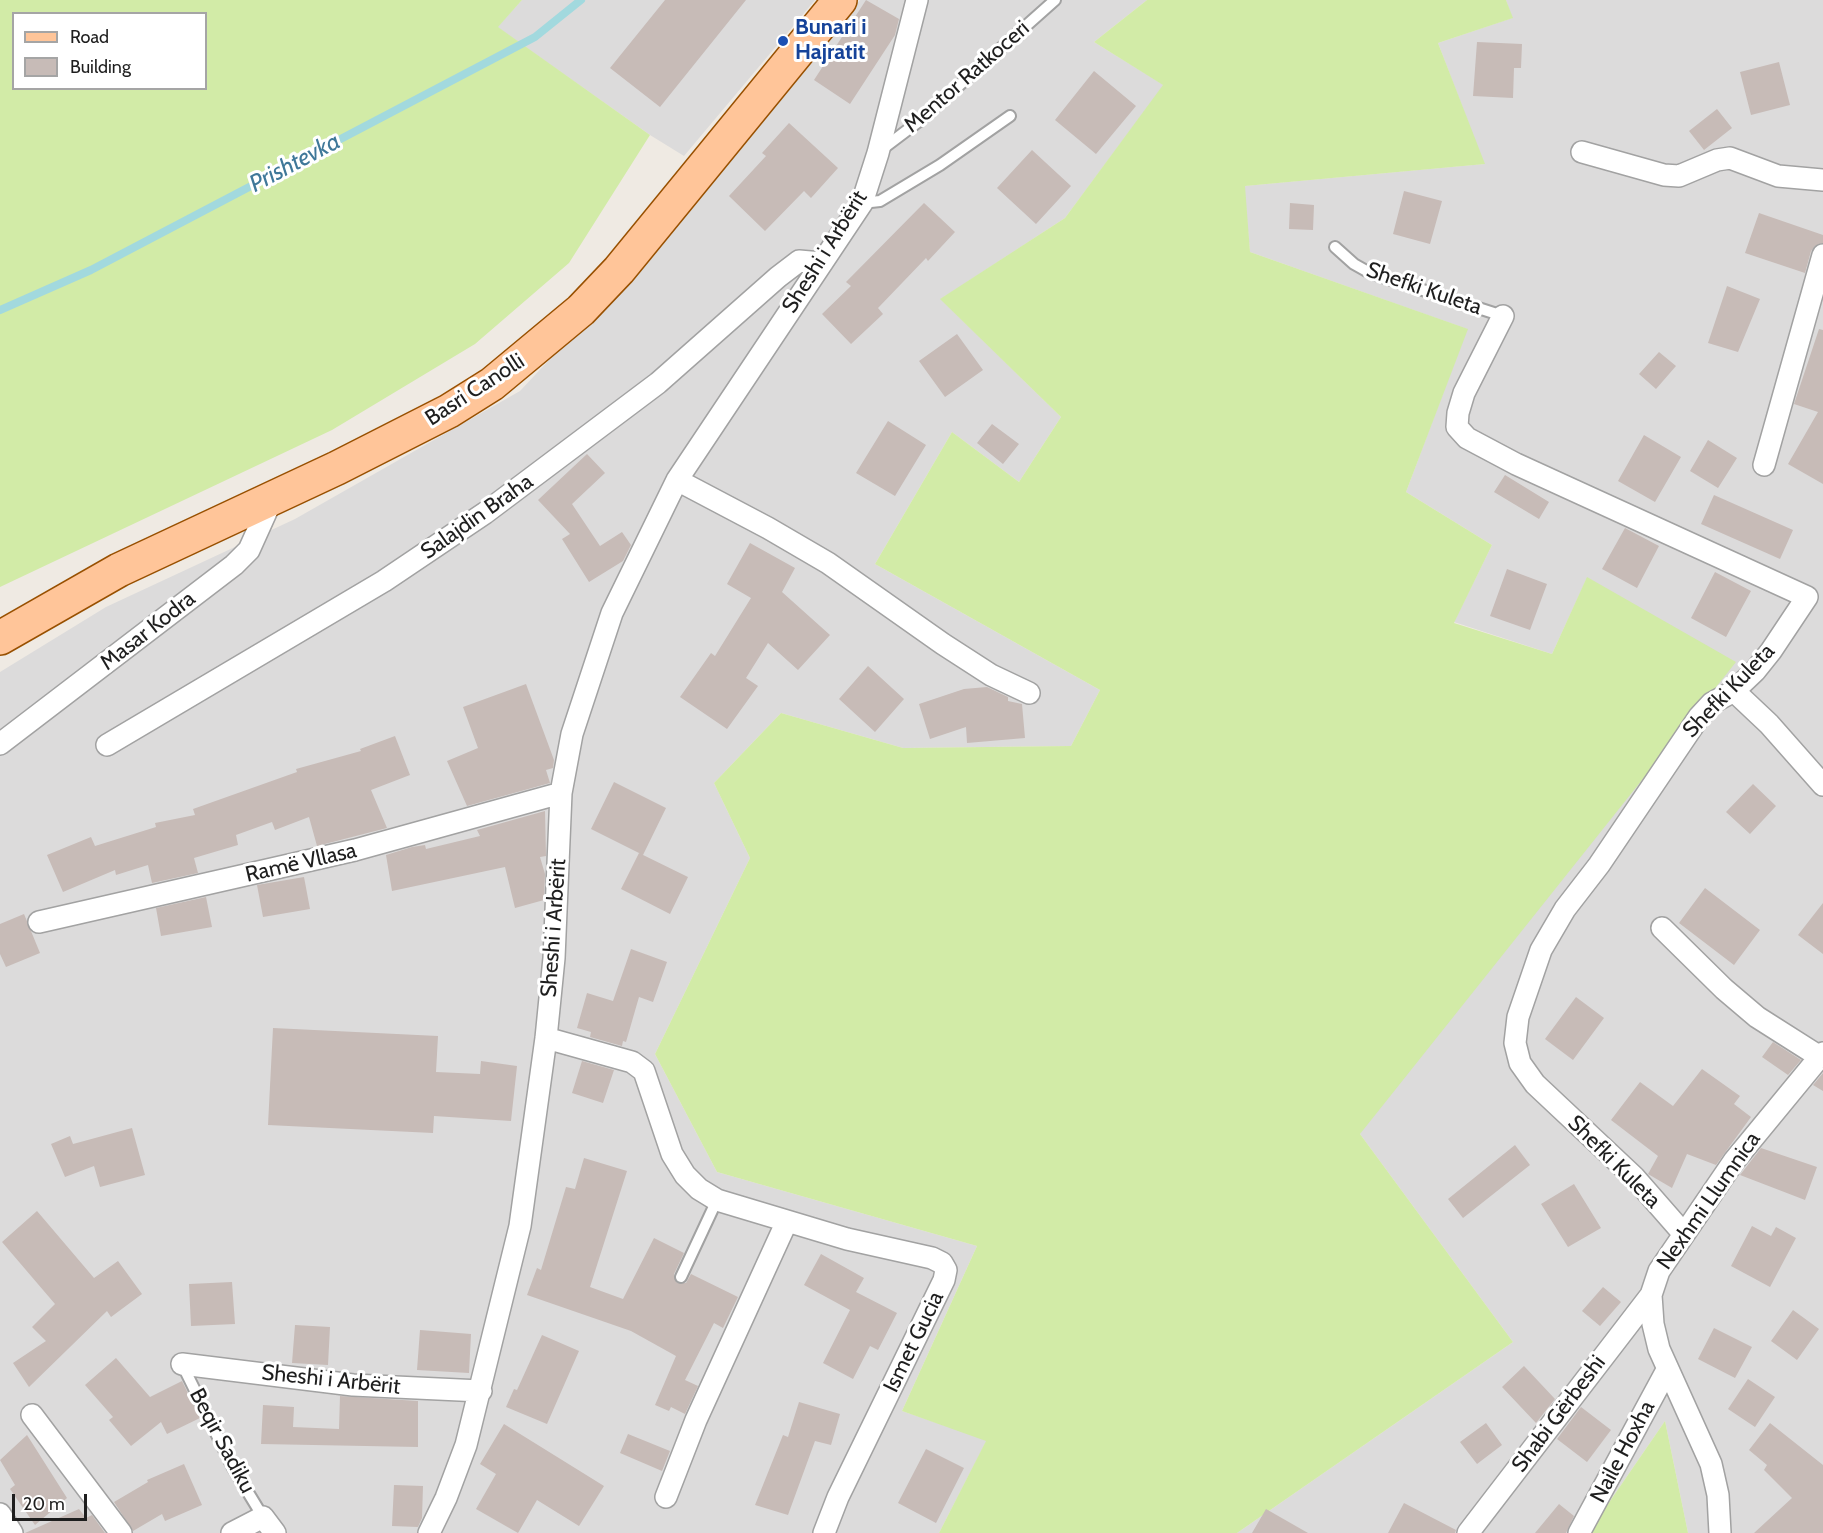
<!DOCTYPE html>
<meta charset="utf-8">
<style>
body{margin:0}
#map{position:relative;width:1823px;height:1533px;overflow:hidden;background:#efeae3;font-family:Cabin,sans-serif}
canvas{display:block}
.legend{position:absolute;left:12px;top:12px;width:195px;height:78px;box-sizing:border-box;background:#fff;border:2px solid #a5a5a5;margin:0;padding:8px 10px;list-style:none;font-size:18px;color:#1e1e1e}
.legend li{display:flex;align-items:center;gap:12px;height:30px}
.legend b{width:30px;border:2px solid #a5a5a5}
.scale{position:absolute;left:12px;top:1494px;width:75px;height:27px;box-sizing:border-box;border:3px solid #1e1e1e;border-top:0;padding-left:8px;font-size:18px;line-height:21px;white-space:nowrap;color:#1e1e1e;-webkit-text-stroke:4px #fff;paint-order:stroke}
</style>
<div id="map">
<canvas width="1823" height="1533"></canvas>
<ul class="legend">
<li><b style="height:8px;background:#ffc599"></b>Road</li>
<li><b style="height:16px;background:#c7bbb7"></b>Building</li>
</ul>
<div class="scale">20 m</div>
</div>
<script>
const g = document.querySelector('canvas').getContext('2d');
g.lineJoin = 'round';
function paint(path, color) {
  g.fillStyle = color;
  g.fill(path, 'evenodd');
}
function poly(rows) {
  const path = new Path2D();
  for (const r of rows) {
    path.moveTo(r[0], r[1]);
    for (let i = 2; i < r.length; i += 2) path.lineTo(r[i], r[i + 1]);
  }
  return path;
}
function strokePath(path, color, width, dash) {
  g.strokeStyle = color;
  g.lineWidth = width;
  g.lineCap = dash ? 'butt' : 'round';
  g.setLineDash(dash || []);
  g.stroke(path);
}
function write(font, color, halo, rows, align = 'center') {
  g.font = font + ' Cabin,sans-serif';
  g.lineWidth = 6;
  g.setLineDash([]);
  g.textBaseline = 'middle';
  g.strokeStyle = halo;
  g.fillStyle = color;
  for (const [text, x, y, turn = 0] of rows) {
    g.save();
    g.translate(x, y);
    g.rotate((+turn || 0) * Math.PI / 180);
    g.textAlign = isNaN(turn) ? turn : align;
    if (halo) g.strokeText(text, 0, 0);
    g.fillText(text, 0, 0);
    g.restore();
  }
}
paint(poly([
 [522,0,815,0,684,156,650,135,497,27],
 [860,0,1147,0,1094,42,1164,85,1065,218,941,299,1061,417,1019,482,952,432,875,564,1100,690,1071,746,903,748,781,713,714,783,750,858,655,1054,717,1172,977,1246,902,1411,987,1440,939,1533,0,1533,0,672,106,607,295,519,520,391,698,201],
 [1506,0,1823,0,1823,1533,1688,1533,1665,1421,1588,1533,1237,1533,1513,1342,1360,1134,1587,578,1552,654,1454,622,1492,545,1406,492,1467,329,1250,252,1244,186,1484,164,1438,43,1512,18]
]), '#dcdbdb');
paint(poly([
 [0,0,522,0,498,27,650,135,569,263,475,344,332,430,0,587],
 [14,14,206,14,206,88,14,88],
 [1147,0,1506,0,1513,18,1438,43,1485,164,1245,186,1250,252,1468,329,1406,492,1492,545,1454,623,1552,654,1587,577,1736,662,1360,1134,1513,1342,1237,1533,939,1533,986,1441,902,1411,977,1246,717,1172,655,1054,750,858,714,783,781,713,903,748,1071,746,1100,690,875,564,952,432,1019,482,1061,417,940,299,1065,218,1163,85,1094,42],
 [1665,1421,1688,1533,1588,1533]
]), '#d2eba7');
strokePath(poly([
 [0,310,91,270,535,37,581,0]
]), '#a2d9de', 8);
paint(poly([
 [665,0,746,0,660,107,610,68],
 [866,0,899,19,895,35,850,104,814,80],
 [1477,42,1522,44,1521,68,1514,68,1513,98,1473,96],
 [1779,62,1790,105,1751,115,1740,72],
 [1094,71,1136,106,1096,154,1055,120],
 [1717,109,1732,128,1704,150,1689,131],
 [789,123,838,168,811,198,804,191,765,231,729,196,766,156,762,153],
 [1032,150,1071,186,1036,224,997,188],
 [1404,191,1442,201,1430,244,1393,234],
 [924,203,955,232,928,261,926,258,878,308,883,314,851,344,822,314,851,286,846,282],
 [1290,203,1314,205,1313,230,1289,229],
 [1759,213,1823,235,1823,243,1815,246,1811,251,1805,273,1745,253],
 [1727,286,1760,299,1738,352,1708,343],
 [1819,329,1823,330,1823,484,1788,464,1818,412,1794,404],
 [957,334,983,370,945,397,919,361],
 [1659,352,1676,366,1656,389,1639,374],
 [888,421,926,445,895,496,856,473],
 [992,424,1019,444,1003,464,977,443],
 [1644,435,1681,457,1655,502,1618,481],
 [1708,440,1737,458,1718,488,1690,471],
 [587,454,605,473,572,504,600,546,622,532,631,545,623,561,589,582,562,539,570,534,538,500],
 [1505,475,1549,502,1539,519,1494,492],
 [1714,495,1793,530,1780,559,1701,524],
 [1625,528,1659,546,1637,588,1602,569],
 [750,543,795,568,782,592,830,635,798,670,768,643,746,678,758,686,727,729,680,697,711,653,715,656,751,598,727,584],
 [1507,569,1547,584,1530,630,1490,616],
 [1715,572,1751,591,1726,637,1691,618],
 [868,666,904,699,875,732,839,699],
 [526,684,554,760,553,768,546,770,550,783,467,806,447,761,478,748,463,707],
 [987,687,1008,697,1008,701,1022,704,1025,738,967,743,966,727,930,739,919,704,964,689],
 [395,736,410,775,371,790,387,828,317,846,309,817,275,830,272,822,236,835,238,845,194,858,198,873,152,883,148,865,116,875,115,870,63,892,47,855,91,837,95,846,156,827,155,823,195,815,193,809,297,772,296,769,361,751,360,749],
 [614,782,666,808,643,855,591,829],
 [1753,784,1776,806,1750,834,1726,812],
 [545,811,546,856,540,857,545,874,544,900,515,908,505,867,392,891,386,855,412,847,425,845,426,849,480,836,477,830],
 [639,853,688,877,670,914,621,889],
 [304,877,310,909,263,917,257,885],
 [1705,888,1760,930,1734,965,1679,923],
 [206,897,212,927,161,936,156,908],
 [1823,903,1823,954,1798,935],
 [24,914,40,953,6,967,0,954,0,924],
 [631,949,667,962,653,1002,639,997,626,1042,623,1041,622,1046,590,1037,591,1032,577,1028,587,993,613,1001],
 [1576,997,1604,1018,1573,1060,1545,1039],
 [273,1028,438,1036,436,1072,480,1074,481,1061,517,1066,511,1121,434,1116,433,1133,268,1125],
 [1773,1042,1801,1060,1788,1075,1762,1057],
 [582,1061,614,1070,603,1103,572,1093],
 [1702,1069,1740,1096,1734,1104,1751,1117,1716,1165,1687,1154,1672,1188,1648,1174,1658,1156,1611,1120,1640,1082,1673,1106],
 [1823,1073,1823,1091,1813,1085],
 [132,1128,145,1175,100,1187,94,1166,65,1177,51,1144,70,1136,73,1144],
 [1515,1145,1530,1165,1463,1218,1448,1199],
 [1761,1148,1817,1167,1805,1200,1740,1175],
 [584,1158,627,1171,590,1287,623,1299,654,1238,684,1253,674,1274,677,1283,686,1283,691,1274,738,1297,723,1328,714,1323,685,1380,698,1386,685,1414,671,1407,669,1411,655,1405,676,1356,631,1331,527,1295,537,1268,541,1270,566,1187,575,1189],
 [1574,1184,1601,1228,1568,1247,1541,1204],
 [37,1211,94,1278,118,1261,142,1294,111,1317,107,1311,29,1387,13,1363,46,1341,32,1327,55,1304,2,1242],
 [1752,1226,1771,1236,1776,1227,1796,1238,1770,1287,1731,1266],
 [821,1254,864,1278,856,1292,897,1313,878,1350,870,1346,853,1379,823,1363,850,1310,804,1285],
 [232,1282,235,1324,191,1326,189,1284],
 [1603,1287,1621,1302,1600,1326,1582,1311],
 [1793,1310,1819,1329,1797,1360,1771,1341],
 [295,1325,330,1327,328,1365,292,1363],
 [1714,1328,1752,1347,1735,1378,1698,1359],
 [420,1330,471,1334,469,1373,417,1370],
 [542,1335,579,1351,547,1424,506,1407,514,1389,517,1390],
 [116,1358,150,1397,182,1381,200,1418,167,1434,161,1422,131,1446,109,1420,113,1417,85,1385],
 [1524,1366,1555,1399,1536,1423,1502,1387],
 [1748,1379,1775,1397,1755,1427,1728,1409],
 [340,1396,418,1401,418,1447,261,1444,263,1405,294,1407,293,1427,339,1429],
 [799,1402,840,1414,831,1445,815,1441,788,1515,755,1505,783,1435,788,1437],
 [1581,1407,1611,1430,1587,1462,1557,1439],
 [1486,1423,1502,1445,1477,1464,1460,1442],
 [1770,1423,1823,1465,1823,1533,1754,1533,1792,1498,1764,1470,1767,1465,1749,1450],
 [504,1424,604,1486,579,1526,537,1500,518,1533,476,1509,496,1474,480,1464],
 [628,1434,670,1451,662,1471,620,1453],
 [27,1435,67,1498,35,1525,10,1489,15,1485,0,1460],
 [926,1449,964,1468,936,1523,898,1503],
 [184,1464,202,1505,165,1521,162,1514,133,1531,114,1502,148,1482,147,1480],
 [394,1485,423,1486,422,1518,418,1527,392,1526],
 [1404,1503,1456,1530,1455,1533,1388,1533],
 [1559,1504,1574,1516,1566,1533,1535,1533],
 [79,1509,86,1518,92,1515,105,1533,25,1533],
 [1266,1509,1308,1533,1252,1533]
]), '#c7bbb7');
const lane = poly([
 [881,150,918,122,1055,0],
 [862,203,880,201,940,165,1010,116],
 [1335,247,1354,264,1370,273,1503,316],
 [681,1277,717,1200],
 [182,1364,232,1466,263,1517]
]);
const street = poly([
 [1582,152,1664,175,1679,176,1717,160,1730,158,1778,176,1823,180],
 [1503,316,1464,393,1458,413,1457,427,1467,438,1516,464,1807,597,1771,651,1755,671,1734,691,1712,703,1699,717,1599,865,1565,909,1541,950,1518,1017,1515,1043,1520,1063,1535,1084,1634,1177,1683,1233],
 [1764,465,1823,255],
 [677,480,768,528,828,563,943,644,991,675,1029,693],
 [1734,691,1769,724,1823,785],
 [0,744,234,565,249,550,272,499],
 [107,745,384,581,485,513,658,383,778,277,799,261,822,263],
 [39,922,355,850,561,793],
 [1662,928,1724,989,1757,1017,1820,1057],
 [546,1038,632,1062,644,1071,672,1154,685,1175,699,1189,717,1200,847,1239,932,1258,942,1263,946,1270,944,1280,838,1497,824,1533],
 [182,1364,353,1385,481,1391],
 [32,1415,121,1533],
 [666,1497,696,1420,787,1221],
 [0,1514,12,1533],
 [232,1533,263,1517,275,1533],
 [429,1533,446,1498,466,1445,520,1226,546,1038,554,958,561,793,572,734,612,613,677,480,862,203,878,153,917,0],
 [1468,1533,1651,1295],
 [1579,1533,1667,1370],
 [1720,1533,1718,1495,1711,1464,1659,1349,1653,1324,1651,1295,1659,1271,1734,1161,1823,1053]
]);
const primary = poly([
 [0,638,119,570,337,468,449,411,492,384,581,310,619,270,840,0]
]);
strokePath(lane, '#a2a2a2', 14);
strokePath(street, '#a2a2a2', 24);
strokePath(primary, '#985000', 36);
strokePath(lane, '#fff', 10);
strokePath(street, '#fff', 21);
strokePath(primary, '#ffc599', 33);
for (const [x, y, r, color] of [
 [783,41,6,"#1a4fb4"]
]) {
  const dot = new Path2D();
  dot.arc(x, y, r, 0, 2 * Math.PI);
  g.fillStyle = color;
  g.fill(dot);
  strokePath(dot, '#fff', 2);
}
write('bold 22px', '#164399', '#fff', [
 ["Bunari i",795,28],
 ["Hajratit",795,53]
], 'left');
write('22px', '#1e1e1e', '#fff', [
 ["Mentor Ratkoceri",967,77,-41],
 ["Sheshi i Arbërit",825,252,-58],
 ["Shefki Kuleta",1424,289,19],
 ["Basri Canolli",475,390,-33],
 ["Salajdin Braha",477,517,-35],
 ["Masar Kodra",148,631,-38],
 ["Shefki Kuleta",1729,691,-46],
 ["Ramë Vllasa",301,863,-13],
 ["Sheshi i Arbërit",554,928,-86],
 ["Shefki Kuleta",1614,1162,45],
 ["Nexhmi Llumnica",1709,1201,-55],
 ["Ismet Gucia",914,1342,-64],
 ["Sheshi i Arbërit",331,1380,6],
 ["Shabi Gërbeshi",1559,1414,-53],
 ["Beqir Sadiku",222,1441,62],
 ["Naile Hoxha",1623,1452,-62]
]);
write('italic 24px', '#3f7899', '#fff', [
 ["Prishtevka",295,163,-28]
]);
</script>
